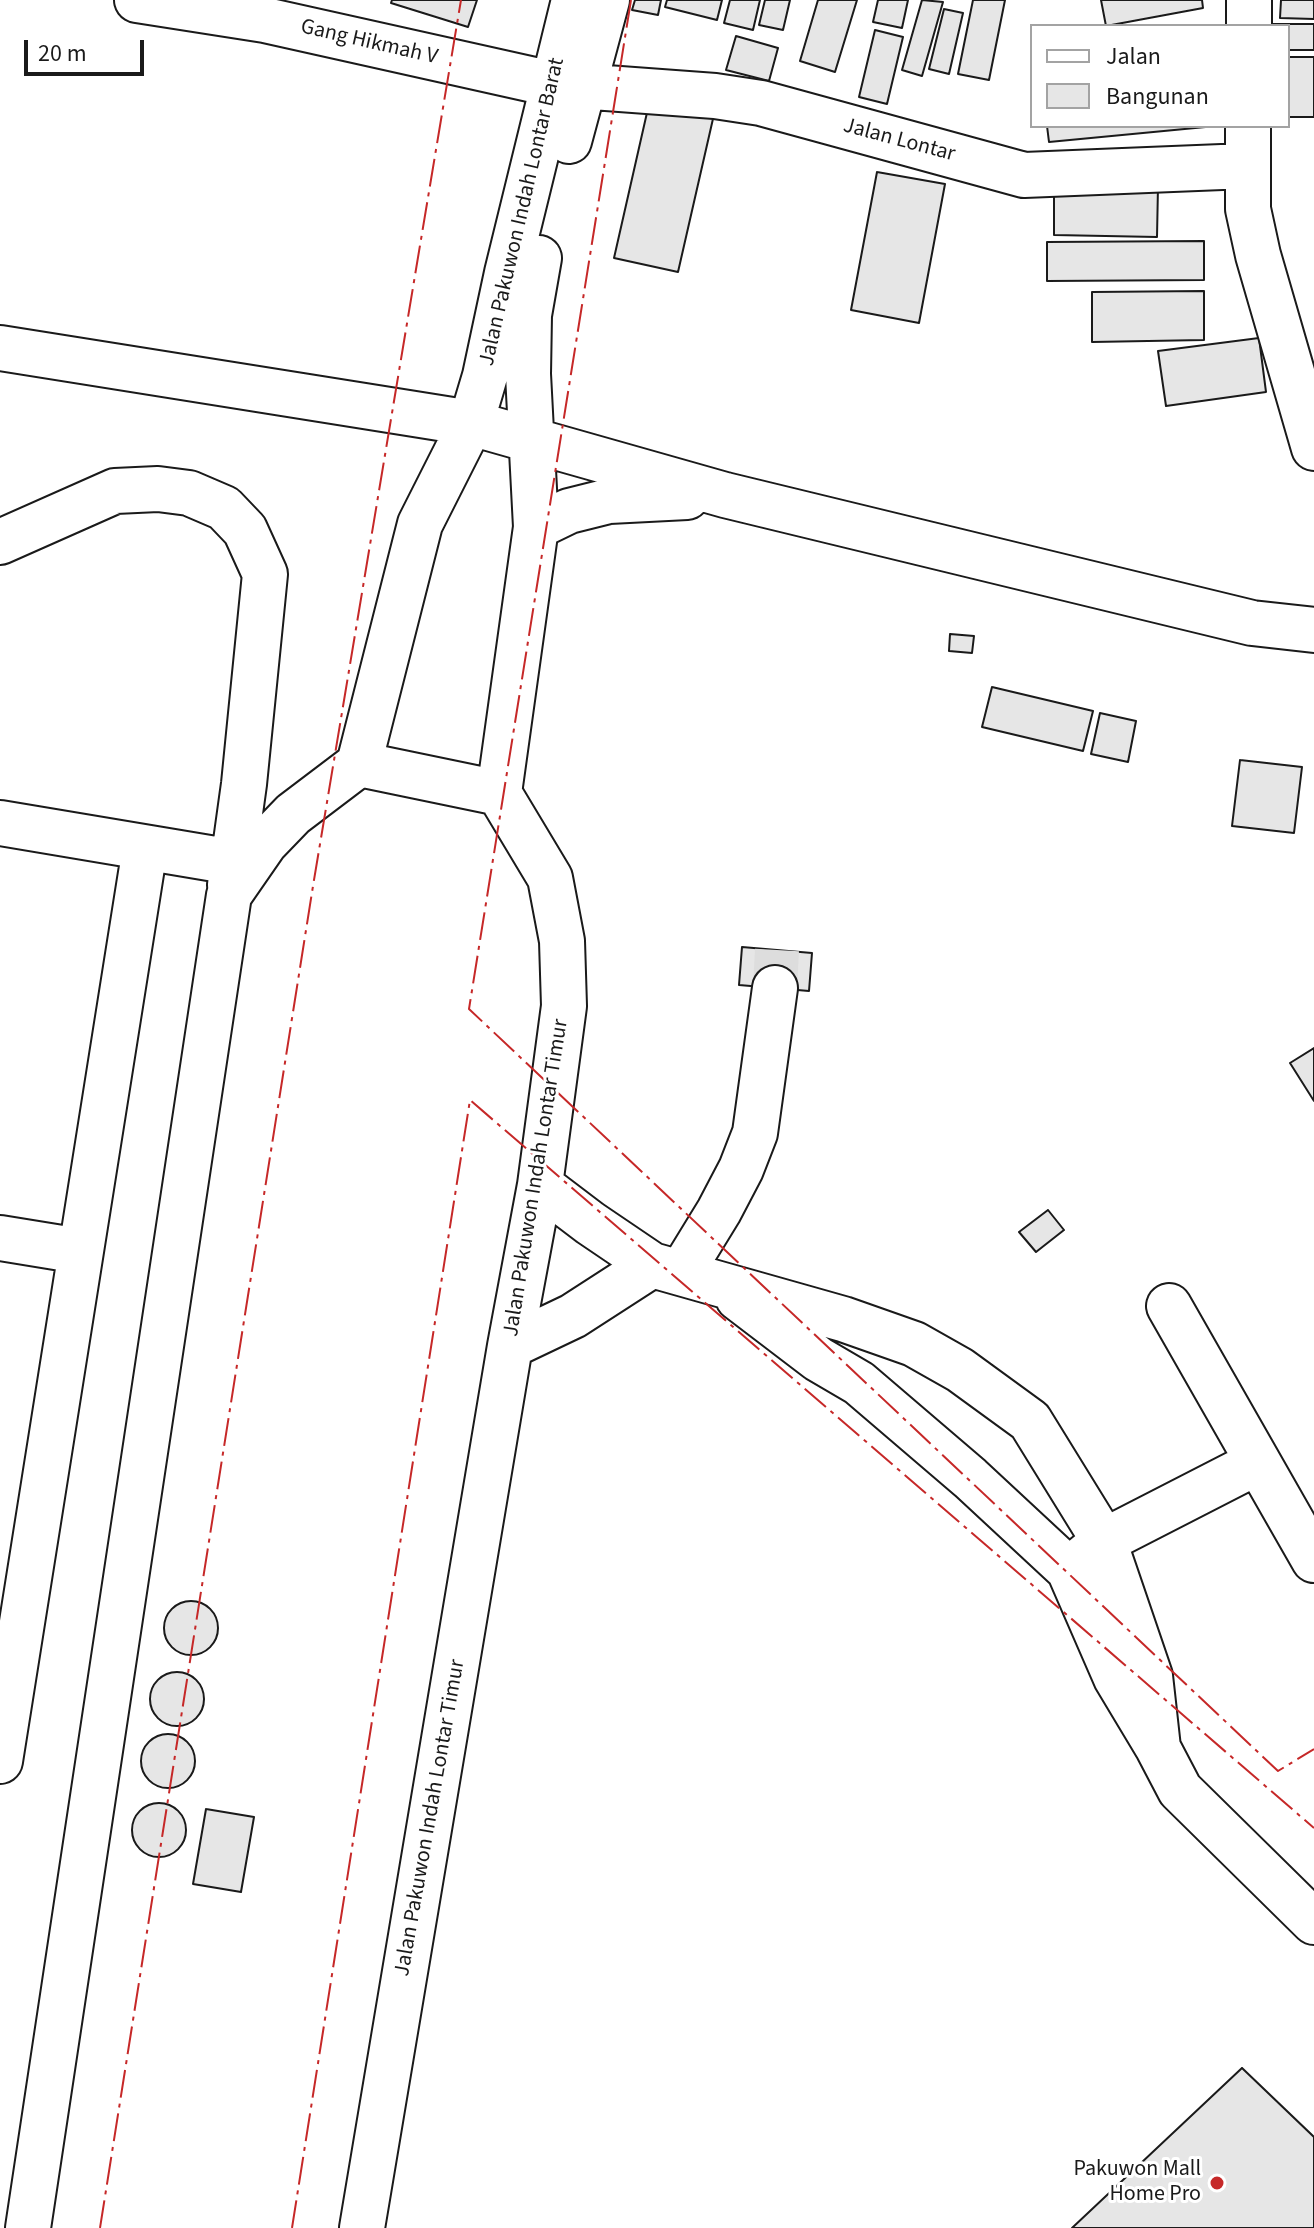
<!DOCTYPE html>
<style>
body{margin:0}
#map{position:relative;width:1314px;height:2228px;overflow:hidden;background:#fff;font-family:"Source Sans 3",sans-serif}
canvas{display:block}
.legend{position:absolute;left:1030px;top:24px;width:260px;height:104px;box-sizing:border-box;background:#fff;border:2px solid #a3a3a3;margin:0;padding:10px 14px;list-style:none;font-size:24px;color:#1a1a1a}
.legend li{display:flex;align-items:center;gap:16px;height:40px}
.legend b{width:40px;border:2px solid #a3a3a3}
.scale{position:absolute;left:24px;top:40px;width:120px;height:36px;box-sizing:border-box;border:4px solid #1a1a1a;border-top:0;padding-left:10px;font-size:24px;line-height:28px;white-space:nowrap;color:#1a1a1a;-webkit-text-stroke:6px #fff;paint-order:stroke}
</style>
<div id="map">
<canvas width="1314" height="2228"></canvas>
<ul class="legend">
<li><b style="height:10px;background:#fff"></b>Jalan</li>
<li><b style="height:22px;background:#e6e6e6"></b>Bangunan</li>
</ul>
<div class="scale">20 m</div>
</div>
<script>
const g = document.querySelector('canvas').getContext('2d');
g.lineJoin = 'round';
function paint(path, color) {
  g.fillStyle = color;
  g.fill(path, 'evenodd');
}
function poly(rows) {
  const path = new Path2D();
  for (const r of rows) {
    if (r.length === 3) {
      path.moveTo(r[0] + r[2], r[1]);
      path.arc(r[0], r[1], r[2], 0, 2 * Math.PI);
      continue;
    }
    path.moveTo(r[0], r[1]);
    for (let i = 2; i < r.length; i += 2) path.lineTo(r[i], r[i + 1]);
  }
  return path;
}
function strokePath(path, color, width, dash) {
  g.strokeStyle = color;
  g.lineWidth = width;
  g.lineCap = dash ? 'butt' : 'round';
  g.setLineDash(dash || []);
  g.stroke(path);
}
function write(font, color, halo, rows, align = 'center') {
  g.font = font + ' "Source Sans 3",sans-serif';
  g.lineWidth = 6;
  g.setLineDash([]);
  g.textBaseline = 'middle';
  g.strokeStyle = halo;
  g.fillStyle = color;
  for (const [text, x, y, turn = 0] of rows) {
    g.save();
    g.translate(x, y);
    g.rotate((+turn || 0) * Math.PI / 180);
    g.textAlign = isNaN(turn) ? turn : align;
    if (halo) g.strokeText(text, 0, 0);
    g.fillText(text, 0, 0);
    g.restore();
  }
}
const building = poly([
 [392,0,477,0,468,27,391,3,392,0],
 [635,0,661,0,658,15,632,10,635,0],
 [667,0,722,0,717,20,665,7,667,0],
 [730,0,760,0,753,30,724,23,730,0],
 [765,0,790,0,783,30,759,25,765,0],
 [818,0,857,0,835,72,800,61,818,0],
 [878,0,908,0,902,28,873,22,878,0],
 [922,0,943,2,922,76,902,70,922,0],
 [973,0,1005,0,989,80,958,74,973,0],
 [1101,0,1202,0,1203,8,1106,26,1101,0],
 [1281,0,1314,0,1314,19,1280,18,1281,0],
 [944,9,963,13,949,74,929,69,944,9],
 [1271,24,1314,24,1314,50,1288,50,1288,26,1271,24],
 [875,30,903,37,887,104,859,97,875,30],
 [736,36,778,48,769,81,726,70,736,36],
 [1288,57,1314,57,1314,117,1288,117,1288,57],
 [651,95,715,110,678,272,614,258,651,95],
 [1047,126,1216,126,1049,142,1047,126],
 [877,172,945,184,919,323,851,310,877,172],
 [1054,185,1158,186,1157,237,1054,235,1054,185],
 [1204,241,1204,280,1047,281,1047,242,1204,241],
 [1204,291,1204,340,1092,342,1092,292,1204,291],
 [1259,338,1266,392,1166,406,1158,351,1259,338],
 [950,634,974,636,972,653,949,651,950,634],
 [992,687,1093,711,1083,751,982,727,992,687],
 [1100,713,1136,721,1128,762,1091,754,1100,713],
 [1240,760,1302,767,1294,833,1232,826,1240,760],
 [742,947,812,953,809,991,739,985,742,947],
 [1314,1048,1314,1101,1290,1063,1314,1048],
 [1048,1210,1064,1230,1036,1252,1019,1232,1048,1210],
 [191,1628,27],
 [177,1699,27],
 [168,1761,27],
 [159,1830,27],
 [206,1809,254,1817,241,1892,193,1884,206,1809],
 [1242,2068,1314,2137,1314,2228,1072,2228,1242,2068]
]);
paint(building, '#e6e6e6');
strokePath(building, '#1a1a1a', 2);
strokePath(poly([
 [775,988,777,950]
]), '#ddd', 44, [44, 22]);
const minor = poly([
 [137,0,265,20,552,84,715,96,761,103,1024,175,1247,166],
 [1249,26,1249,0],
 [1248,126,1248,209,1258,255,1314,448],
 [569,141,607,0],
 [0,348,471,423,725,495,1252,623,1314,630],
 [536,527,569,511,609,501,687,497],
 [0,542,115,491,158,489,189,493,224,508,245,530,265,574,244,784,230,885],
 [359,764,499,793],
 [0,823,233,862],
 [540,1185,590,1223,652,1265,843,1319,914,1344,960,1370,1030,1421,1104,1541,1150,1676,1158,1748],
 [0,1238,80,1251],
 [681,1273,719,1211,741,1169,755,1133,775,988],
 [738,1298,818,1359,859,1383,970,1478,1069,1570,1116,1678,1158,1748,1180,1790,1314,1922],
 [510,1346,573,1316,652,1265],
 [1258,1462,1314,1560],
 [1082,1559,1104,1541,1258,1462,1169,1306],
 [0,1761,145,848],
 [28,2228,229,895,265,843,293,814,359,764,420,524,471,423,485,376,507,273,574,0],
 [362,2228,510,1346,540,1185,564,1006,562,941,550,878,499,793,536,527,528,374,529,315,539,258]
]);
strokePath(minor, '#1a1a1a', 48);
strokePath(minor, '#fff', 44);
strokePath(poly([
 [631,0,469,1009,1278,1771,1314,1749],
 [100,2228,313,886,461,0],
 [292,2228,470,1100,1314,1828]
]), '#c62828', 2, [28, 6, 4, 6]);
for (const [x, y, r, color] of [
 [1217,2183,8,"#c62828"]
]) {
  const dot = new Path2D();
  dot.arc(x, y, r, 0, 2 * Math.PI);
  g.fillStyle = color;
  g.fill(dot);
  strokePath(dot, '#fff', 3);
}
write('22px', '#1a1a1a', '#fff', [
 ["Gang Hikmah V",369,43,13],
 ["Jalan Lontar",899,141,15],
 ["Jalan Pakuwon Indah Lontar Barat",523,212,-77],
 ["Jalan Pakuwon Indah Lontar Timur",537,1178,-81],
 ["Jalan Pakuwon Indah Lontar Timur",431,1818,-80]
]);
write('22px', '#1a1a1a', '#fff', [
 ["Pakuwon Mall",1201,2170],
 ["Home Pro",1201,2195]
], 'right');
</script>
